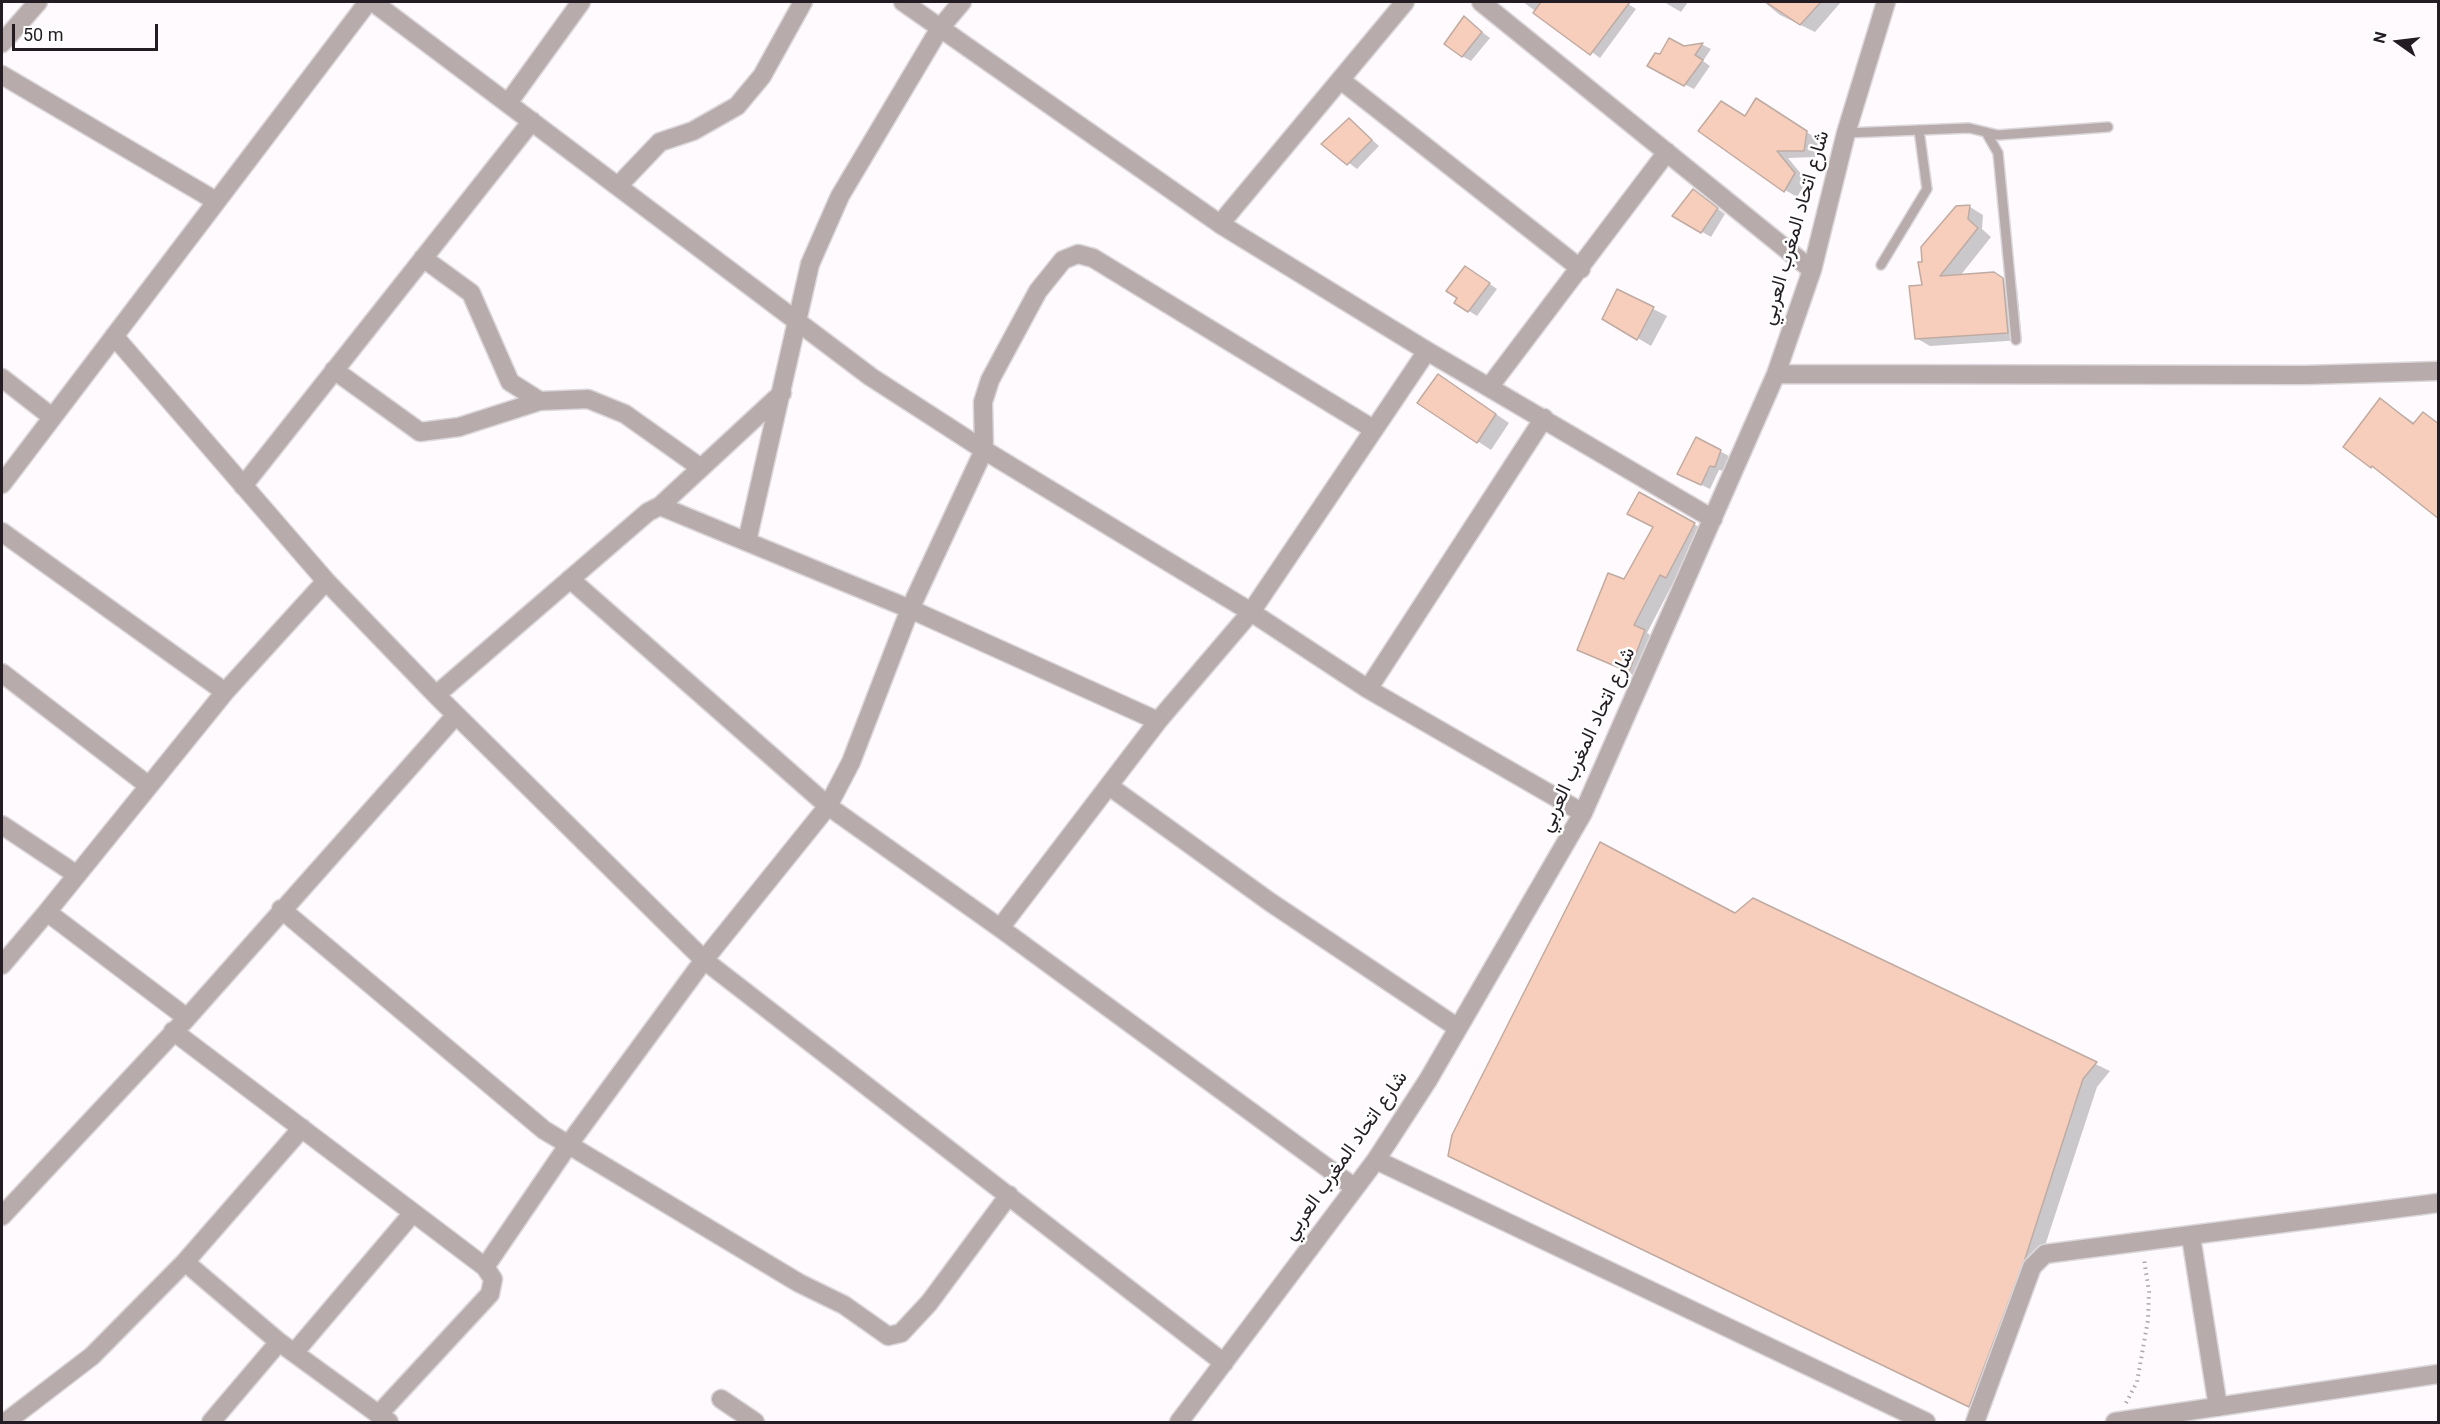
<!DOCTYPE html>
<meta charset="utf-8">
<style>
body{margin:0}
#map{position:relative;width:2440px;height:1424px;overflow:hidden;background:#fefafe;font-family:Roboto,sans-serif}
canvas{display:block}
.frame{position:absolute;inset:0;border:3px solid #231d23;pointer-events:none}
.north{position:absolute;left:2368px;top:12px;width:60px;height:60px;-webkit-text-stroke:4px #fff;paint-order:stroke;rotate:284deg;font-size:16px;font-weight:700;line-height:24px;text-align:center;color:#231d23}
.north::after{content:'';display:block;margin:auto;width:21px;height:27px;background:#231d23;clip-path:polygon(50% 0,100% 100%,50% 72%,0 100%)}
.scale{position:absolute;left:12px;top:24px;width:146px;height:27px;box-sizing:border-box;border:3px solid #231d23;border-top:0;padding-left:8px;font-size:18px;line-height:21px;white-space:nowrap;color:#231d23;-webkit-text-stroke:4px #fff;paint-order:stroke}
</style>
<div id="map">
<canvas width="2440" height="1424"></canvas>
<div class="frame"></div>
<div class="north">N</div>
<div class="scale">50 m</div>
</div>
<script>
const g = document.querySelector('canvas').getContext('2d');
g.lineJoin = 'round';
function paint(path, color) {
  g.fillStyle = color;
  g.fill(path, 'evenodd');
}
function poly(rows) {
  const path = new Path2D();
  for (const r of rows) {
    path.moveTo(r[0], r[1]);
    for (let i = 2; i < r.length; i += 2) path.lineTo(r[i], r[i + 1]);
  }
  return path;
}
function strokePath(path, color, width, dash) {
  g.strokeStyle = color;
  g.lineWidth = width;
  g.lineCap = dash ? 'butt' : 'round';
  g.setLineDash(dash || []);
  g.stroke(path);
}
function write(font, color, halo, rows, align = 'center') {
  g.font = font + ' Roboto,Vazirmatn,sans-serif';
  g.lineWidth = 5;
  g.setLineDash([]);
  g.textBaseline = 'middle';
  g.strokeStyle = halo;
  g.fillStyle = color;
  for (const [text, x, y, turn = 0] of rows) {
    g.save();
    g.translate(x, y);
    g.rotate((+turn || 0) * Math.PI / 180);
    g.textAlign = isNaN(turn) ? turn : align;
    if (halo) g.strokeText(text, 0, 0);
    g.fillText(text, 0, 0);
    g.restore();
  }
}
paint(poly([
 [1523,2,1625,2,1636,9,1600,58],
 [1664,2,1688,2,1681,12],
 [1764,2,1841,2,1815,32,1780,15],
 [1464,18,1490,38,1471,61,1462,56],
 [1703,45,1711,49,1703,61,1710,66,1694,89,1657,71,1661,55,1683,47],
 [1769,108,1819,140,1817,157,1788,158,1807,181,1797,197,1785,190,1746,118],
 [1349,119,1379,146,1357,169,1324,144],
 [1693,191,1725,214,1711,237,1675,216],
 [1970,207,1983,215,1982,229,1991,237,1960,276,1993,274,2017,288,2022,340,1930,346,1916,338,1924,263],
 [1474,273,1497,289,1477,316,1469,311],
 [1618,291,1667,316,1651,346,1604,318],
 [1451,383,1509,423,1491,450,1419,403],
 [2381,400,2416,424,2423,414,2438,423,2438,517,2345,446],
 [1697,439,1729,456,1723,471,1719,470,1710,489,1687,478],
 [1640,494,1708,532,1680,584,1674,581,1647,633,1658,640,1642,679,1578,649,1625,581,1654,527],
 [1754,900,2110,1071,2097,1087,2038,1267,1982,1413,1450,1156]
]), '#0003');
const building = poly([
 [1541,2,1630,2,1590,55,1533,13,1541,2],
 [1766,2,1821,2,1800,25,1766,2],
 [1464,16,1482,32,1462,57,1444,44,1464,16],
 [1669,38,1684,46,1703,43,1695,55,1703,60,1684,86,1647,66,1655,53,1660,54,1669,38],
 [1756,98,1807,131,1804,151,1777,151,1795,173,1784,192,1698,131,1721,101,1745,116,1756,98],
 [1349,118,1372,140,1347,165,1321,144,1349,118],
 [1693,189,1718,208,1701,233,1672,216,1693,189],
 [1970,205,1968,219,1978,228,1940,276,1994,272,2003,278,2008,333,1915,339,1909,286,1922,285,1918,262,1922,262,1921,247,1956,206,1970,205],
 [1465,266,1490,283,1468,312,1454,303,1457,298,1446,291,1465,266],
 [1617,289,1654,307,1637,340,1602,319,1617,289],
 [1438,374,1496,414,1477,443,1417,403,1438,374],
 [2380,398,2413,424,2423,412,2439,424,2439,519,2372,466,2371,468,2343,447,2380,398],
 [1696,437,1721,450,1715,467,1710,466,1701,485,1677,474,1696,437],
 [1639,492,1695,523,1666,578,1660,575,1634,625,1645,630,1629,672,1577,650,1608,573,1624,579,1653,527,1627,514,1639,492],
 [1600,842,1735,913,1753,898,2097,1062,2083,1079,2025,1259,1969,1407,1448,1156,1452,1135,1600,842]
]);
paint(building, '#f7cdbb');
strokePath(building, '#c0aba2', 1.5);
const service = poly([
 [1986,132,1998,153,2016,340],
 [1846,133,1969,128,1998,135,2108,127],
 [1881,265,1927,189,1919,130]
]);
const minor = poly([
 [373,2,871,377,984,450,1251,612,1368,689,1583,813],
 [903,2,1220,224,1427,351,1713,519],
 [1481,2,1812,270],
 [2,43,38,2],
 [2,75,216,201],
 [1342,81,1581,269],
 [508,103,581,2],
 [618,186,660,142,693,131,737,106,762,76,803,2],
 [1220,224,1405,2],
 [423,258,471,293,510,382,540,401],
 [114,336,326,581,436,695,704,960,1224,1363],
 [334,370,420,432,459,427,540,401,588,399,625,414,701,468],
 [1776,374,2306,375,2438,371],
 [2,378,52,417],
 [1490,386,1667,152],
 [2,484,368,2],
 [243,486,532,121],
 [660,506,910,609,1158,721],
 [2,532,225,692],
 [747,541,810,264,840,196,940,28,962,2],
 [570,579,828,806,1000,928,1355,1188],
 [2,673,149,786],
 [1368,689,1544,418],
 [436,695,648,512,660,506,782,393],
 [1109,786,1270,902,1458,1028],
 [2,825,77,875],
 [281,909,544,1130,799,1283,844,1305,888,1336,901,1333,929,1303,1009,1195],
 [47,912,187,1018],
 [1000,928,1158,721,1251,612,1427,351],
 [2,965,47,912,225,692,326,581],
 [173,1031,485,1267,493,1279,490,1294,378,1415],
 [1376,1160,1926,1422],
 [2,1216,187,1018,456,715],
 [2191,1237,2218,1407],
 [185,1262,279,1342,389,1422],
 [485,1267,569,1144,704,960,828,806,851,762,910,609,984,450,983,402,990,380,1038,291,1063,260,1078,254,1093,258,1373,429],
 [294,1353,412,1214],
 [721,1399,755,1422],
 [6,1422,92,1356,185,1262,302,1128],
 [211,1422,279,1342],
 [1179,1422,1376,1160,1428,1080,1583,813,1776,374,1812,270,1846,133,1886,2],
 [1975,1422,2032,1267,2045,1254,2438,1203],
 [2115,1422,2438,1374]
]);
strokePath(service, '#dbd7db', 12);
strokePath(minor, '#dbd7db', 21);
strokePath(poly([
 [2126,1403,2137,1382,2148,1320,2149,1292,2144,1259]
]), '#ada8ad', 4, [1.5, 4.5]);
strokePath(service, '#b7acab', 9);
strokePath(minor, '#b7acab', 18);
write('20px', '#231d23', '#fff', [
 ["شارع اتحاد المغرب العربي",1796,228,-74],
 ["شارع اتحاد المغرب العربي",1588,740,-65],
 ["شارع اتحاد المغرب العربي",1346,1156,-55]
]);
</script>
